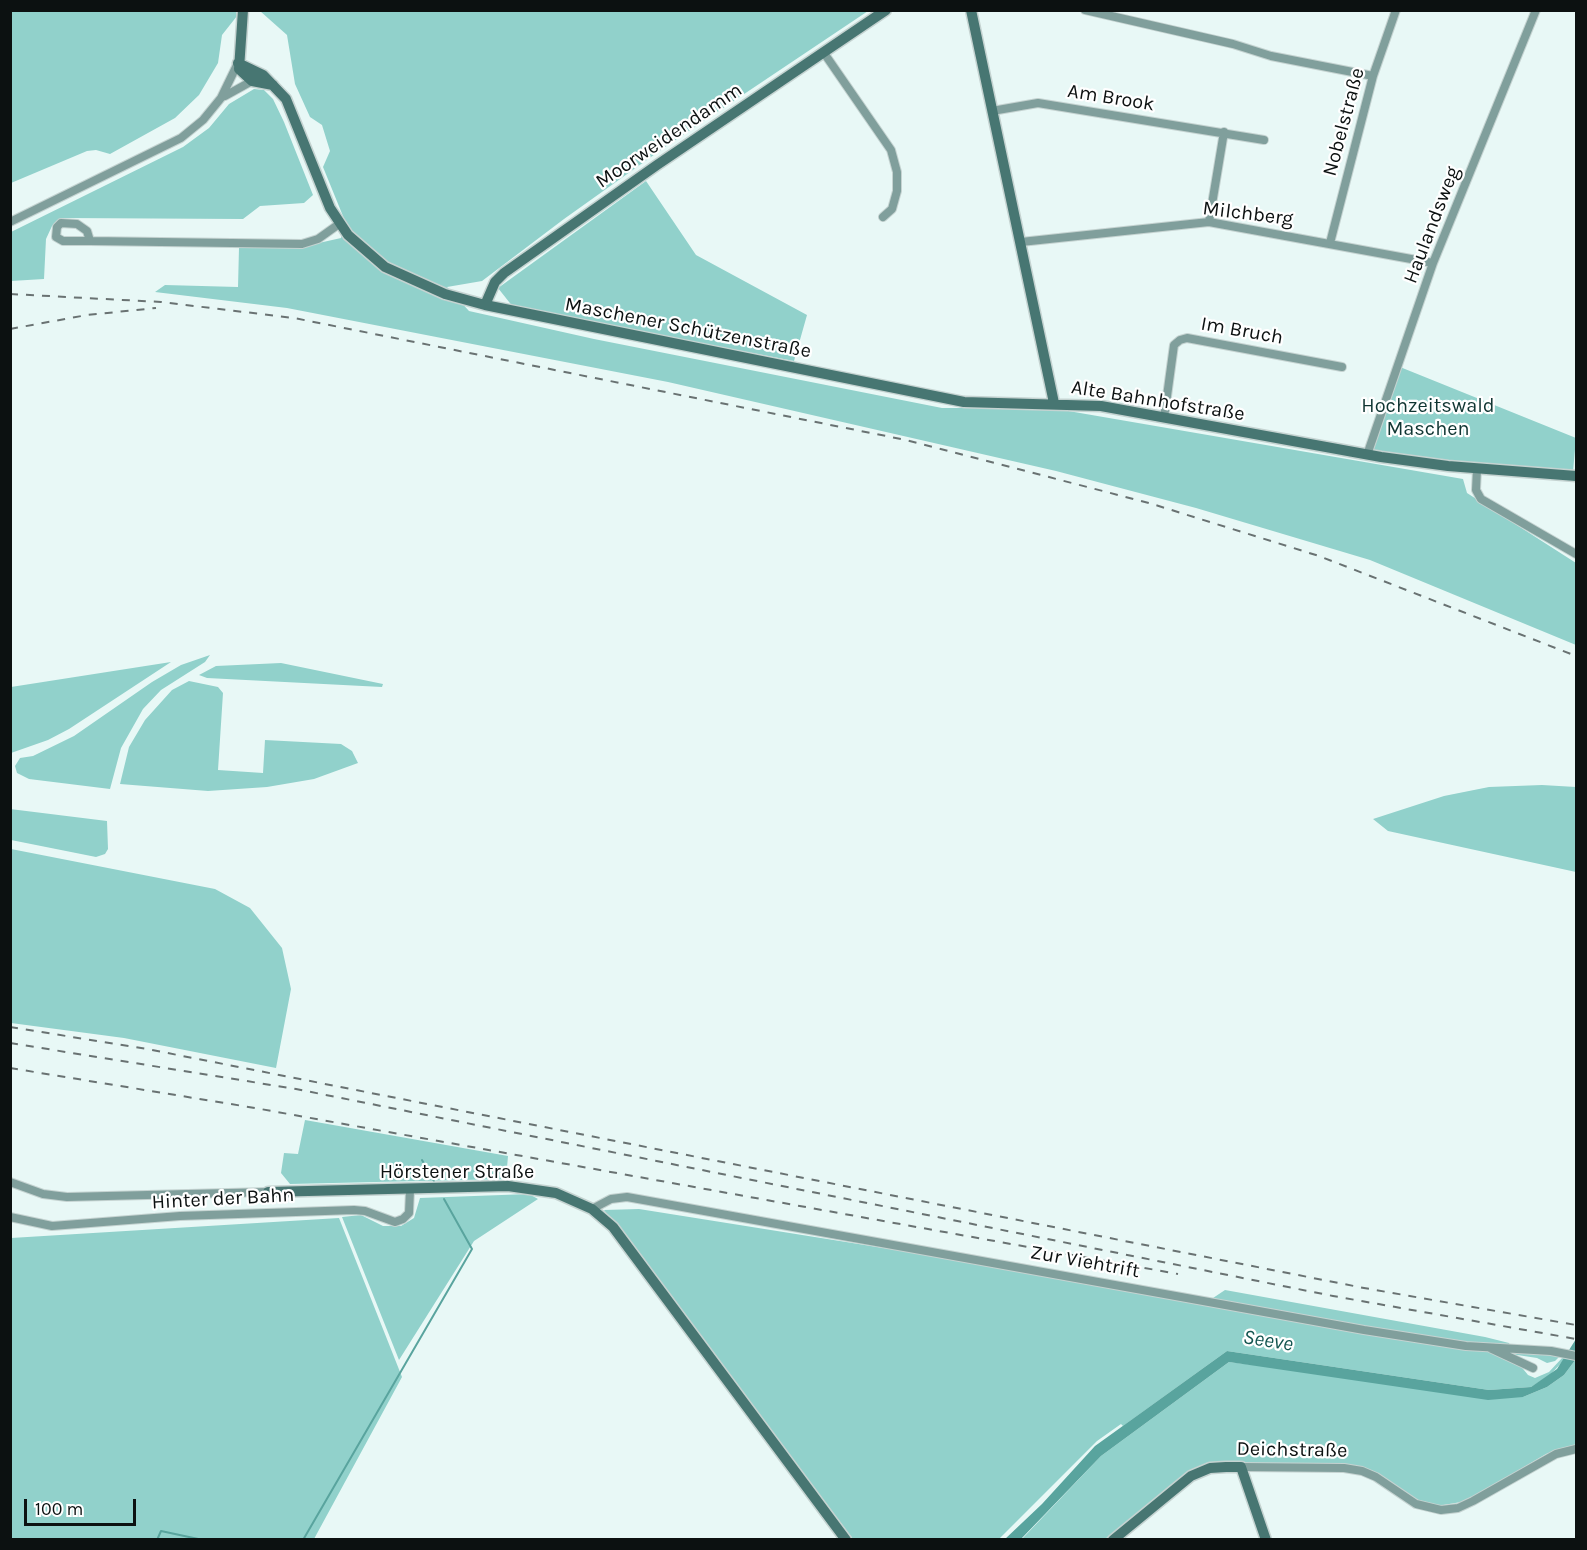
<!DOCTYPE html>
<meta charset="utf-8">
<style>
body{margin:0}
#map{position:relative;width:1587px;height:1550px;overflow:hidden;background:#e8f8f6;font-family:Karla,sans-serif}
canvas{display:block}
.frame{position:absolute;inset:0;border:12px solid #0c1111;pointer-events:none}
.scale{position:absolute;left:24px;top:1499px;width:112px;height:27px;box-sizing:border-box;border:3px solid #0c1111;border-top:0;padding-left:8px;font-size:18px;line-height:21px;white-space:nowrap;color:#0c1111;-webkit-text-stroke:4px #fff;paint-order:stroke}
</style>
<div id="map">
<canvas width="1587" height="1550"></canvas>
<div class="frame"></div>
<div class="scale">100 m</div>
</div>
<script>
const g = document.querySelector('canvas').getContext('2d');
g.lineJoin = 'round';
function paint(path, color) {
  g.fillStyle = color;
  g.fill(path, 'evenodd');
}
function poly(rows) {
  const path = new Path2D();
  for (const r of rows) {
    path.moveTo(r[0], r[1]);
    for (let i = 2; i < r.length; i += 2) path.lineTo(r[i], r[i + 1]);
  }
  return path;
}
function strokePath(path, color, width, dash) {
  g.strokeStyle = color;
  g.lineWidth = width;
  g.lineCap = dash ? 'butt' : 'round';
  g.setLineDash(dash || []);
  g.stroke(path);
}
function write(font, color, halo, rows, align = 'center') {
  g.font = font + ' Karla,sans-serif';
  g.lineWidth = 4.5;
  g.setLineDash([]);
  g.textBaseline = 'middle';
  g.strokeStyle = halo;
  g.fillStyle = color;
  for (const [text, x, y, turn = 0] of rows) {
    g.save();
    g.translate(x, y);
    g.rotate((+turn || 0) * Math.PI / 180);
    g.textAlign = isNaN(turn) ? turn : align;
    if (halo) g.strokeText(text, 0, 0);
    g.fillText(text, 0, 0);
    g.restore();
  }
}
paint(poly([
 [236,10,237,16,222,35,218,63,199,95,175,118,110,154,96,150,87,151,11,183,10,11],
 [260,11,868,11,665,147,564,219,482,281,447,287,469,311,594,339,942,408,1051,408,1463,479,1467,493,1576,563,1576,645,1370,560,1196,508,1056,471,668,382,287,308,155,292,165,285,238,287,239,248,301,247,341,238,345,221,323,167,330,151,322,125,310,117,295,84,287,35],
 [254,89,264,90,273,99,284,122,313,195,304,203,260,206,243,219,62,218,52,226,46,239,44,279,11,281,11,232,183,147,209,128,229,104],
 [646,181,696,255,807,315,794,361,513,307,498,288],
 [1400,367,1576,438,1573,472,1371,453],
 [210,655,205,662,161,690,143,709,121,748,110,789,29,779,17,773,15,766,20,758,33,756,74,736,152,682,181,665],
 [171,662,69,729,48,740,11,753,11,687],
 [281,663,383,684,382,687,207,678,199,675,216,666],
 [189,681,218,687,223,693,218,770,263,773,265,740,341,744,352,751,358,763,314,779,267,787,208,791,120,784,129,747,145,720,172,690],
 [1542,785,1576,787,1576,872,1388,831,1373,819,1444,796,1489,787],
 [10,809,107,821,108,849,105,854,96,857,11,840],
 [11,849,215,889,250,908,282,948,291,989,276,1068,124,1038,11,1023],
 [305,1120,508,1156,506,1179,290,1184,281,1173,284,1153,298,1154],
 [529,1194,538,1199,474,1241,399,1360,342,1217,361,1215,383,1226,401,1226,414,1218,420,1198],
 [639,1209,1210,1300,1225,1290,1485,1337,1509,1343,1512,1351,1561,1355,1555,1361,1547,1363,1537,1358,1511,1354,1528,1375,1535,1378,1549,1372,1563,1357,1566,1358,1550,1375,1531,1387,1489,1390,1227,1351,1123,1426,1121,1424,1097,1441,999,1539,853,1539,604,1210],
 [339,1218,402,1377,314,1539,11,1539,11,1238],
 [1576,1359,1576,1445,1546,1454,1474,1497,1461,1502,1438,1506,1418,1502,1380,1475,1359,1466,1225,1464,1182,1478,1105,1539,1021,1540,1101,1456,1229,1362,1523,1397,1547,1387,1564,1375]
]), '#91d1cb');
paint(poly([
 [1576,1339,1576,1359,1564,1375,1547,1387,1523,1397,1488,1400,1229,1362,1101,1456,1021,1539,1004,1540,1042,1504,1095,1446,1227,1351,1489,1390,1531,1387,1557,1369]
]), '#59a49e');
strokePath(poly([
 [422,1160,434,1181],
 [157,1540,161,1531,203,1540],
 [303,1540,472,1249,444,1199]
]), '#59a49e', 2);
const street = poly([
 [1085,10,1233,44,1271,56,1373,76],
 [824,53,891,150,897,172,897,191,892,209,883,217],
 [225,96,252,81],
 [992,111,1038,103,1264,140],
 [10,222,181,138,203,120,221,98,238,63],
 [1209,222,1224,132],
 [90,241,63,241,56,237,57,227,61,223,77,224,87,231,90,241,302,244,318,239,339,224],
 [1021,242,1209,222,1433,263],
 [1330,243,1373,76,1396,10],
 [1164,418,1174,345,1180,340,1187,338,1342,367],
 [1367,455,1433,263,1536,10],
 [1477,469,1476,490,1481,499,1576,554],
 [10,1182,43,1194,67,1197,268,1192],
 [592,1209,611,1199,627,1197,1364,1330,1466,1346,1551,1351,1576,1356],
 [10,1217,52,1226,180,1216,354,1210,365,1211,395,1222,403,1219,409,1213,410,1190],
 [1490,1348,1533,1368],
 [1241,1467,1344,1468,1362,1471,1376,1477,1416,1504,1441,1510,1458,1508,1473,1501,1556,1454,1576,1449]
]);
const secondary = poly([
 [243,10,239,69,252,81,273,85],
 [971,10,1054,403],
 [238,63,263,75,286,99,330,208,348,235,385,267,445,294,485,305,964,402,1101,406,1381,457,1448,466,1576,476],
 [485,305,495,282,504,273,657,165,886,10],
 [268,1192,508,1186,556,1193,592,1209,613,1227,846,1540],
 [1113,1540,1191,1476,1210,1468,1226,1467,1241,1467,1266,1540]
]);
strokePath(street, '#c5d3d1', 10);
strokePath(secondary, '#c5d3d1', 13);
strokePath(street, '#809f9c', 8);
strokePath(secondary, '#477672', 10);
strokePath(poly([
 [10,294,161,302,294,318,906,440,1149,503,1319,556,1576,656],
 [10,329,87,315,156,308],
 [10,1027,147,1049,1364,1288,1576,1325],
 [10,1043,296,1089,1333,1296,1576,1339],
 [10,1068,255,1108,1178,1274]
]), '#697272', 2, [8, 8]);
write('20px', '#0c1111', '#fff', [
 ["Am Brook",1111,98,9],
 ["Nobelstraße",1344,122,-75],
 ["Moorweidendamm",669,136,-34],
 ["Milchberg",1248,214,7],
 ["Haulandsweg",1432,225,-69],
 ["Maschener Schützenstraße",688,328,11],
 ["Im Bruch",1242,331,10],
 ["Alte Bahnhofstraße",1158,401,9],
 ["Hörstener Straße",457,1172],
 ["Hinter der Bahn",223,1199,-3],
 ["Zur Viehtrift",1085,1262,10],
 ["Deichstraße",1292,1450,1]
]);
write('20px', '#0f3532', '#fff', [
 ["Hochzeitswald",1428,406],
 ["Maschen",1428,429]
]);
write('italic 21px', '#135550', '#fff', [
 ["Seeve",1268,1341,9]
]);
</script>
